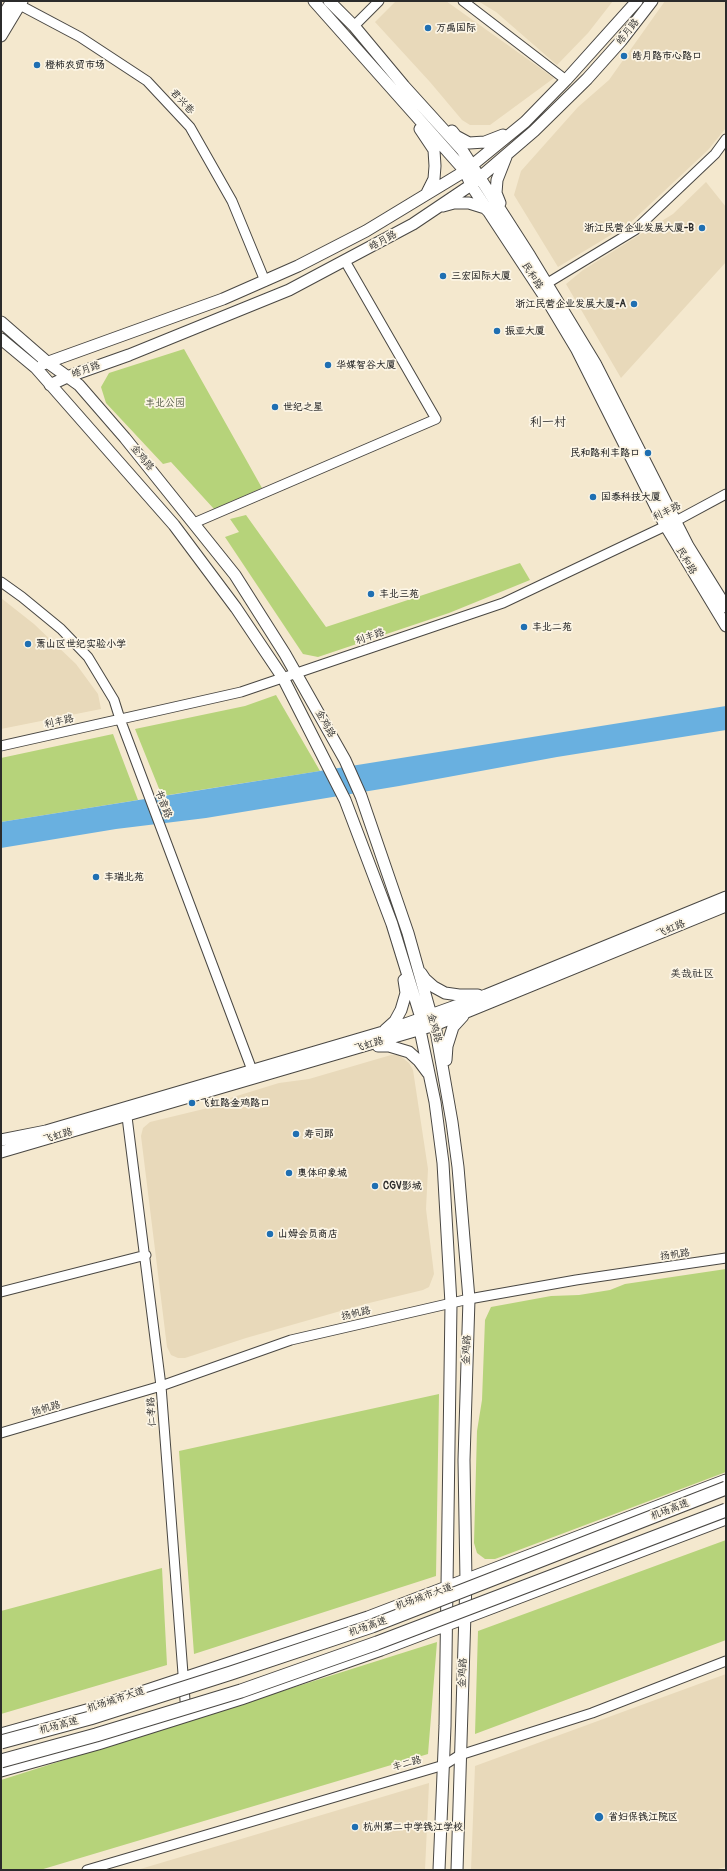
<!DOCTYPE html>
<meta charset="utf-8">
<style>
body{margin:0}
#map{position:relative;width:727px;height:1871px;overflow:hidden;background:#f4e8ce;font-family:Pangolin,sans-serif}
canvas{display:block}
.frame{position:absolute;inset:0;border:2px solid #2b2b2b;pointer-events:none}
</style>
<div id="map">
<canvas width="727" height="1871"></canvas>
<div class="frame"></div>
</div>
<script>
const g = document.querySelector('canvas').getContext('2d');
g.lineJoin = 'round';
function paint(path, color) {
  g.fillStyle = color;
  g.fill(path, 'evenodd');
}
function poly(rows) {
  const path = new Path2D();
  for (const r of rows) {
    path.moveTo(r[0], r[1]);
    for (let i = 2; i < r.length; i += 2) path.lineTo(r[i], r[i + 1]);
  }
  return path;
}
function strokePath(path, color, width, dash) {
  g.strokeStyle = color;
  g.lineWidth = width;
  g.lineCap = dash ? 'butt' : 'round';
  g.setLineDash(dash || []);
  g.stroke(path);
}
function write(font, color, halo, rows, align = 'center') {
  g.font = font + ' Pangolin,"LXGW WenKai TC",sans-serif';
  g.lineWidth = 3.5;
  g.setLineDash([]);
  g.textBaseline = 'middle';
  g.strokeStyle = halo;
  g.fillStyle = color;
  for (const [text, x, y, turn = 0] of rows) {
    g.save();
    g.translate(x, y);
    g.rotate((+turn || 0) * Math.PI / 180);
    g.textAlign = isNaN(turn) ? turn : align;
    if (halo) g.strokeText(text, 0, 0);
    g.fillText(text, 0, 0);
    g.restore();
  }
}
paint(poly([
 [396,1,446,1,554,78,490,125,470,125,462,120,430,82,375,22],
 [478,1,613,1,588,33,557,65,496,12],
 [665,1,726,1,726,128,708,150,629,224,558,267,514,195,521,171,578,107,609,80],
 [706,182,726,207,726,262,621,378,566,284,583,270,673,214],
 [1,598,34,624,76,664,98,694,101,709,1,729],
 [391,1055,399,1055,409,1063,413,1070,428,1169,426,1209,434,1274,429,1287,423,1290,365,1304,246,1338,185,1358,178,1358,171,1355,167,1347,141,1136,143,1128,150,1122,212,1107,227,1099,279,1083,309,1079],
 [726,1674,726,1867,714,1870,471,1870,475,1766],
 [429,1783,425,1870,137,1870]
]), '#e8d9ba');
paint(poly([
 [184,349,262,488,214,509,171,462,163,464,106,403,101,387,109,373],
 [246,515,326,627,520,563,530,580,449,613,318,657,303,654,225,537,239,532,230,519],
 [276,695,320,771,162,796,135,729,245,706],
 [113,734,138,800,1,822,1,758],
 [726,1269,726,1472,495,1559,485,1559,477,1553,474,1543,477,1431,482,1400,485,1320,491,1307,551,1296,579,1295,610,1290,625,1284],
 [439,1394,436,1576,194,1654,179,1451],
 [726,1540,726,1640,475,1734,478,1631],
 [162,1568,167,1665,1,1714,1,1611],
 [437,1642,428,1754,40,1870,1,1870,1,1780]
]), '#b6d37a');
paint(poly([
 [726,706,726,730,557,757,399,786,206,818,116,829,1,848,1,822]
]), '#69b0e0');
const minor = poly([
 [463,1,566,80],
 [14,2,80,37,147,81,190,127,232,201,265,281],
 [354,26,379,1],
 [546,284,635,230,715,154,726,139],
 [194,523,436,419,345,261],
 [1,582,22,597,61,629,88,657,114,700,120,719,252,1070],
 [1,746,241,692,503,603,676,521,726,494],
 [126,1109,161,1386,186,1713],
 [1,1292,146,1255],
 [1,1433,161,1386,291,1340,469,1299,576,1280,726,1258],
 [87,1870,444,1765,460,1755,592,1713,726,1661]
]);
const major = poly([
 [314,1,465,171,471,185,550,305,577,350,665,525,726,626],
 [329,1,354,26,404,86,462,150,530,256,595,363,688,546,726,607],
 [1,19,12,1],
 [1,36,22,1],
 [420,129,434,150,435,166,434,179,427,193],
 [452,131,456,136,469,143,485,142,503,135],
 [500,203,496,193,497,180,506,157],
 [443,206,454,203,469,203,485,208,488,211],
 [1,322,47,362,79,385,125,438,235,575,285,654,345,760,361,796,408,933,431,1015,435,1025,452,1122,458,1167,469,1299,464,1460,466,1581,457,1870],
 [1,339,36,368,174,525,236,608,283,678,345,800,392,924,421,1018,420,1030,435,1102,443,1163,451,1304,445,1726,439,1870],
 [43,364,223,299,298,266,366,231,465,171,525,122,566,80,637,1],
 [50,385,67,377,129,355,289,290,413,224,471,185,534,131,587,79,621,41,652,1],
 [421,973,425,979,434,987,445,993,459,995,478,995],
 [385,1030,395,1021,401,1010,406,993,404,980],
 [378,1046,389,1046,409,1052,419,1061,428,1073],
 [446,1060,447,1046,453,1027,463,1016],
 [1,1140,46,1131,383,1032,486,995,726,897],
 [1,1152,435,1025,726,906],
 [1,1734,90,1709,368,1617,726,1480],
 [1,1771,98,1744,241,1699,381,1650,726,1519]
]);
strokePath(minor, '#494743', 11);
strokePath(major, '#494743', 13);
strokePath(minor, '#fff', 9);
strokePath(major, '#fff', 11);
const highwayBridge = poly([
 [1,1742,90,1718,231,1673,372,1626,726,1488],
 [1,1761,96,1735,241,1691,377,1643,726,1510]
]);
strokePath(highwayBridge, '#494743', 15, []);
strokePath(highwayBridge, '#fff', 13);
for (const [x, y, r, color] of [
 [428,28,4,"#1f6fb2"],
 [624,56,4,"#1f6fb2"],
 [37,65,4,"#1f6fb2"],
 [702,228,4,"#1f6fb2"],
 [443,276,4,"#1f6fb2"],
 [634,304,4,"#1f6fb2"],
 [497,331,4,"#1f6fb2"],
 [328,365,4,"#1f6fb2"],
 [275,407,4,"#1f6fb2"],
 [648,453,4,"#1f6fb2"],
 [593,497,4,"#1f6fb2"],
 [371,594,4,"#1f6fb2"],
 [524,627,4,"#1f6fb2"],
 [28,644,4,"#1f6fb2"],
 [96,877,4,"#1f6fb2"],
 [192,1103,4,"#1f6fb2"],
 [296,1134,4,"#1f6fb2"],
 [289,1173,4,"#1f6fb2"],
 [375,1186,4,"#1f6fb2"],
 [270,1234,4,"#1f6fb2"],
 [599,1817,5,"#1f6fb2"],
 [355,1827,4,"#1f6fb2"]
]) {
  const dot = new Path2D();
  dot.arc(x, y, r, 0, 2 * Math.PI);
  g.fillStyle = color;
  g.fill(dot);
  strokePath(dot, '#fcf5e5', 1.5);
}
write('bold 10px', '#2b2b2b', '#fcf5e5', [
 ["万禹国际",436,28],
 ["皓月路市心路口",632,56],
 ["橙柿农贸市场",45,65],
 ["浙江民营企业发展大厦-B",694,228,"right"],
 ["三宏国际大厦",451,276],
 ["浙江民营企业发展大厦-A",626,304,"right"],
 ["振亚大厦",505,331],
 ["华媒智谷大厦",336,365],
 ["世纪之星",283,407],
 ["民和路利丰路口",640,453,"right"],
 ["国泰科技大厦",601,497],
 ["丰北三苑",379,594],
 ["丰北二苑",532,627],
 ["萧山区世纪实验小学",36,644],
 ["丰瑞北苑",104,877],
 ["飞虹路金鸡路口",200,1103],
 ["寿司郎",304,1134],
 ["奥体印象城",297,1173],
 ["CGV影城",383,1186],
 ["山姆会员商店",278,1234],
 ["省妇保钱江院区",608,1817],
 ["杭州第二中学钱江学校",363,1827]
], 'left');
write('10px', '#2b2b2b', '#fcf5e5', [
 ["皓月路",628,32,-51],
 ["君兴巷",182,102,47],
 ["皓月路",383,241,-28],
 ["民和路",532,276,57],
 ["皓月路",86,370,-20],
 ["金鸡路",142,458,50],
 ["利丰路",667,512,-26],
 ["民和路",686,561,59],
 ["利丰路",370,637,-19],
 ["利丰路",59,722,-13],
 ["金鸡路",325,724,61],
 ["书音路",163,804,69],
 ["飞虹路",671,929,-22],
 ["金鸡路",434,1028,75],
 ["飞虹路",369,1045,-16],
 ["飞虹路",58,1136,-16],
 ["扬帆路",675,1255,-8],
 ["扬帆路",356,1314,-13],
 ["金鸡路",467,1350,-88],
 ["扬帆路",46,1409,-16],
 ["仁孝路",152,1412,-94],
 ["机场高速",670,1510,-21],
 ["机场城市大道",424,1597,-20],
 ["机场高速",368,1627,-19],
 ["金鸡路",463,1673,-88],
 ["机场城市大道",116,1700,-18],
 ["机场高速",59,1726,-15],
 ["丰二路",407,1764,-16]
]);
write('10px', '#4e553f', '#fcf5e5', [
 ["丰北公园",165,403]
]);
write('11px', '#2b2b2b', '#fcf5e5', [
 ["美哉社区",692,974]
]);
write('12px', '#2b2b2b', '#fcf5e5', [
 ["利一村",548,423]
]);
</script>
